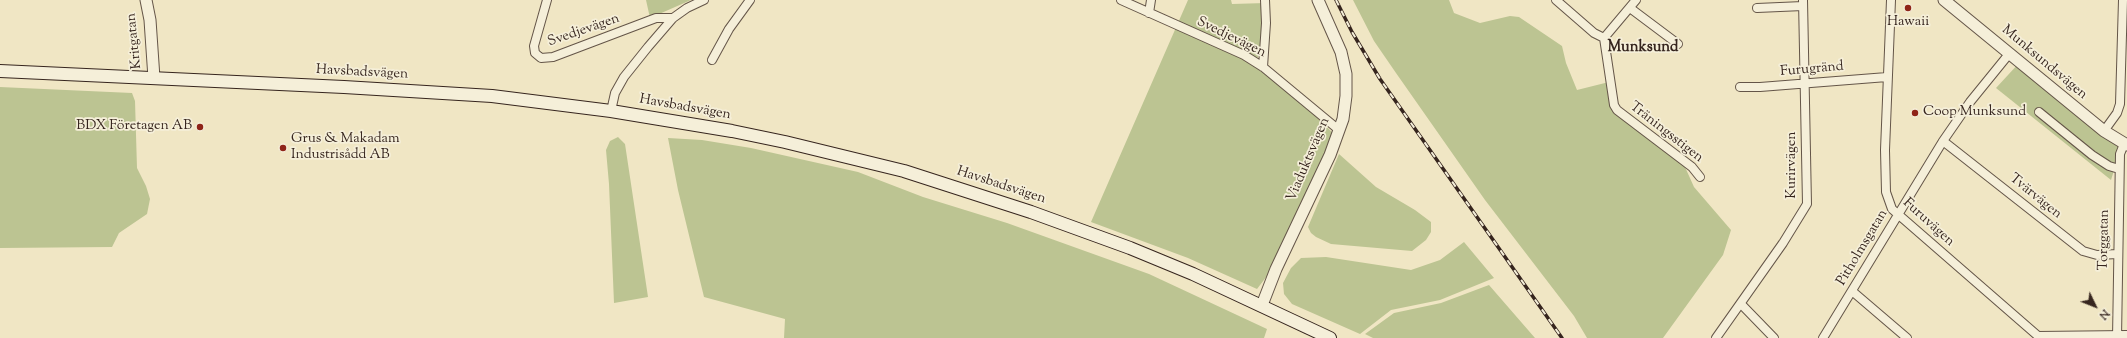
<!DOCTYPE html>
<meta charset="utf-8">
<style>
body{margin:0}
#map{position:relative;width:2127px;height:338px;overflow:hidden;background:#f0e6c4;font-family:"Sorts Mill Goudy",serif}
canvas{display:block}
.north{position:absolute;left:2075px;top:286px;width:40px;height:40px;-webkit-text-stroke:3px #f5efd9;paint-order:stroke;rotate:133deg;font-size:11px;font-weight:700;line-height:16px;text-align:center;color:#36251e}
.north::after{content:'';display:block;margin:auto;width:14px;height:18px;background:#36251e;clip-path:polygon(50% 0,100% 100%,50% 72%,0 100%)}
</style>
<div id="map">
<canvas width="2127" height="338"></canvas>
<div class="north">N</div>
</div>
<script>
const g = document.querySelector('canvas').getContext('2d');
g.lineJoin = 'round';
function paint(path, color) {
  g.fillStyle = color;
  g.fill(path, 'evenodd');
}
function poly(rows) {
  const path = new Path2D();
  for (const r of rows) {
    path.moveTo(r[0], r[1]);
    for (let i = 2; i < r.length; i += 2) path.lineTo(r[i], r[i + 1]);
  }
  return path;
}
function strokePath(path, color, width, dash) {
  g.strokeStyle = color;
  g.lineWidth = width;
  g.lineCap = dash ? 'butt' : 'round';
  g.setLineDash(dash || []);
  g.stroke(path);
}
function write(font, color, halo, rows, align = 'center') {
  g.font = font + ' "Sorts Mill Goudy",serif';
  g.lineWidth = 3.5;
  g.setLineDash([]);
  g.textBaseline = 'middle';
  g.strokeStyle = halo;
  g.fillStyle = color;
  for (const [text, x, y, turn = 0] of rows) {
    g.save();
    g.translate(x, y);
    g.rotate((+turn || 0) * Math.PI / 180);
    g.textAlign = isNaN(turn) ? turn : align;
    if (halo) g.strokeText(text, 0, 0);
    g.fillText(text, 0, 0);
    g.restore();
  }
}
paint(poly([
 [646,0,691,0,650,18],
 [1188,0,1231,0,1232,4,1266,3,1262,47,1254,66,1294,95,1340,140,1280,259,1257,289,1188,258,1091,222],
 [1353,0,1449,0,1454,13,1480,23,1510,16,1519,17,1562,46,1566,63,1577,90,1609,82,1612,94,1629,121,1685,167,1694,187,1731,230,1723,255,1663,338,1587,338,1574,316,1485,200,1396,73,1374,41],
 [2020,62,2123,141,2111,180,1996,88],
 [0,87,132,93,135,101,137,168,146,186,150,199,147,214,119,233,112,247,0,248],
 [618,137,625,144,648,297,614,303,609,184,606,150,610,141],
 [668,138,702,140,751,148,858,172,923,197,1007,223,1149,274,1267,329,1264,338,784,338,785,319,704,297,678,190],
 [1339,154,1376,187,1415,210,1431,222,1431,232,1426,240,1412,251,1331,244,1316,237,1311,233,1308,227],
 [1464,242,1494,278,1440,300,1391,310,1360,334,1292,304,1284,294,1283,283,1291,268,1301,258,1326,257,1411,270,1440,260],
 [1489,285,1535,338,1373,338,1365,334,1394,313,1441,303]
]), '#bcc492');
const minor = poly([
 [547,0,534,46,535,53,541,58,553,57,656,18,673,18],
 [1121,0,1244,55,1263,67,1339,130],
 [1556,0,1594,33,1604,38,1636,0],
 [1891,0,1885,150,1886,192,1892,209,2038,336,2127,335],
 [1630,8,1678,44],
 [1757,8,1803,6],
 [1149,13,1151,0],
 [1604,38,1614,105,1617,110,1692,167,1700,177],
 [712,60,729,29,750,0],
 [1263,67,1266,23,1265,0],
 [1740,87,1760,87,1887,77],
 [611,111,615,93,624,77,648,47,673,18,687,8,704,0],
 [2039,112,2092,155,2109,166,2119,169],
 [2104,131,2117,113,2120,104,2123,0],
 [1943,141,2083,251,2097,255,2118,254],
 [1852,291,1907,338],
 [1741,304,1774,338],
 [1716,338,1783,243,1807,204,1803,0],
 [1823,338,1943,141,1970,102,2009,54],
 [2117,338,2120,154,2124,144]
]);
const tertiary = poly([
 [146,0,150,20,154,78],
 [1944,0,2104,131,2127,145],
 [1262,305,1276,269,1330,155,1343,119,1346,96,1346,74,1341,52,1318,0]
]);
const secondary = poly([
 [0,71,344,87,492,96,611,111,732,131,785,142,904,171,1031,212,1130,248,1193,274,1330,338]
]);
strokePath(minor, '#645548', 10);
strokePath(tertiary, '#645548', 13);
strokePath(secondary, '#36251e', 14);
strokePath(minor, '#f5efd9', 8);
strokePath(tertiary, '#f5efd9', 11);
strokePath(secondary, '#f5efd9', 12);
const rail = poly([
 [1336,0,1352,32,1380,79,1562,338]
]);
strokePath(rail, '#36251e', 3.5);
strokePath(rail, '#f5efd9', 2, [6]);
for (const [x, y, r, color] of [
 [1908,8,4,"#8f2418"],
 [1915,113,4,"#8f2418"],
 [200,127,4,"#8f2418"],
 [283,148,4,"#8f2418"]
]) {
  const dot = new Path2D();
  dot.arc(x, y, r, 0, 2 * Math.PI);
  g.fillStyle = color;
  g.fill(dot);
  strokePath(dot, '#f5efd9', 1.5);
}
write('14px', '#36251e', '#f5efd9', [
 ["Hawaii",1908,23,"center"],
 ["Coop Munksund",1923,113],
 ["BDX Företagen AB",192,127,"right"],
 ["Grus & Makadam",291,140],
 ["Industrisådd AB",291,156]
], 'left');
write('14px', '#36251e', '#f5efd9', [
 ["Svedjevägen",584,31,-19],
 ["Svedjevägen",1231,38,26],
 ["Kritgatan",135,41,-96],
 ["Munksundsvägen",2044,63,40],
 ["Furugränd",1812,70,-5],
 ["Havsbadsvägen",362,73,3],
 ["Havsbadsvägen",685,108,10],
 ["Träningsstigen",1666,133,38],
 ["Viaduktsvägen",1309,160,-67],
 ["Kurirvägen",1793,165,-90],
 ["Havsbadsvägen",1001,186,18],
 ["Tvärvägen",2035,197,39],
 ["Furuvägen",1928,223,42],
 ["Torggatan",2105,240,-89],
 ["Pitholmsgatan",1863,248,-59]
]);
write('bold 15px', '#36251e', '#f5efd9', [
 ["Munksund",1643,48]
]);
</script>
